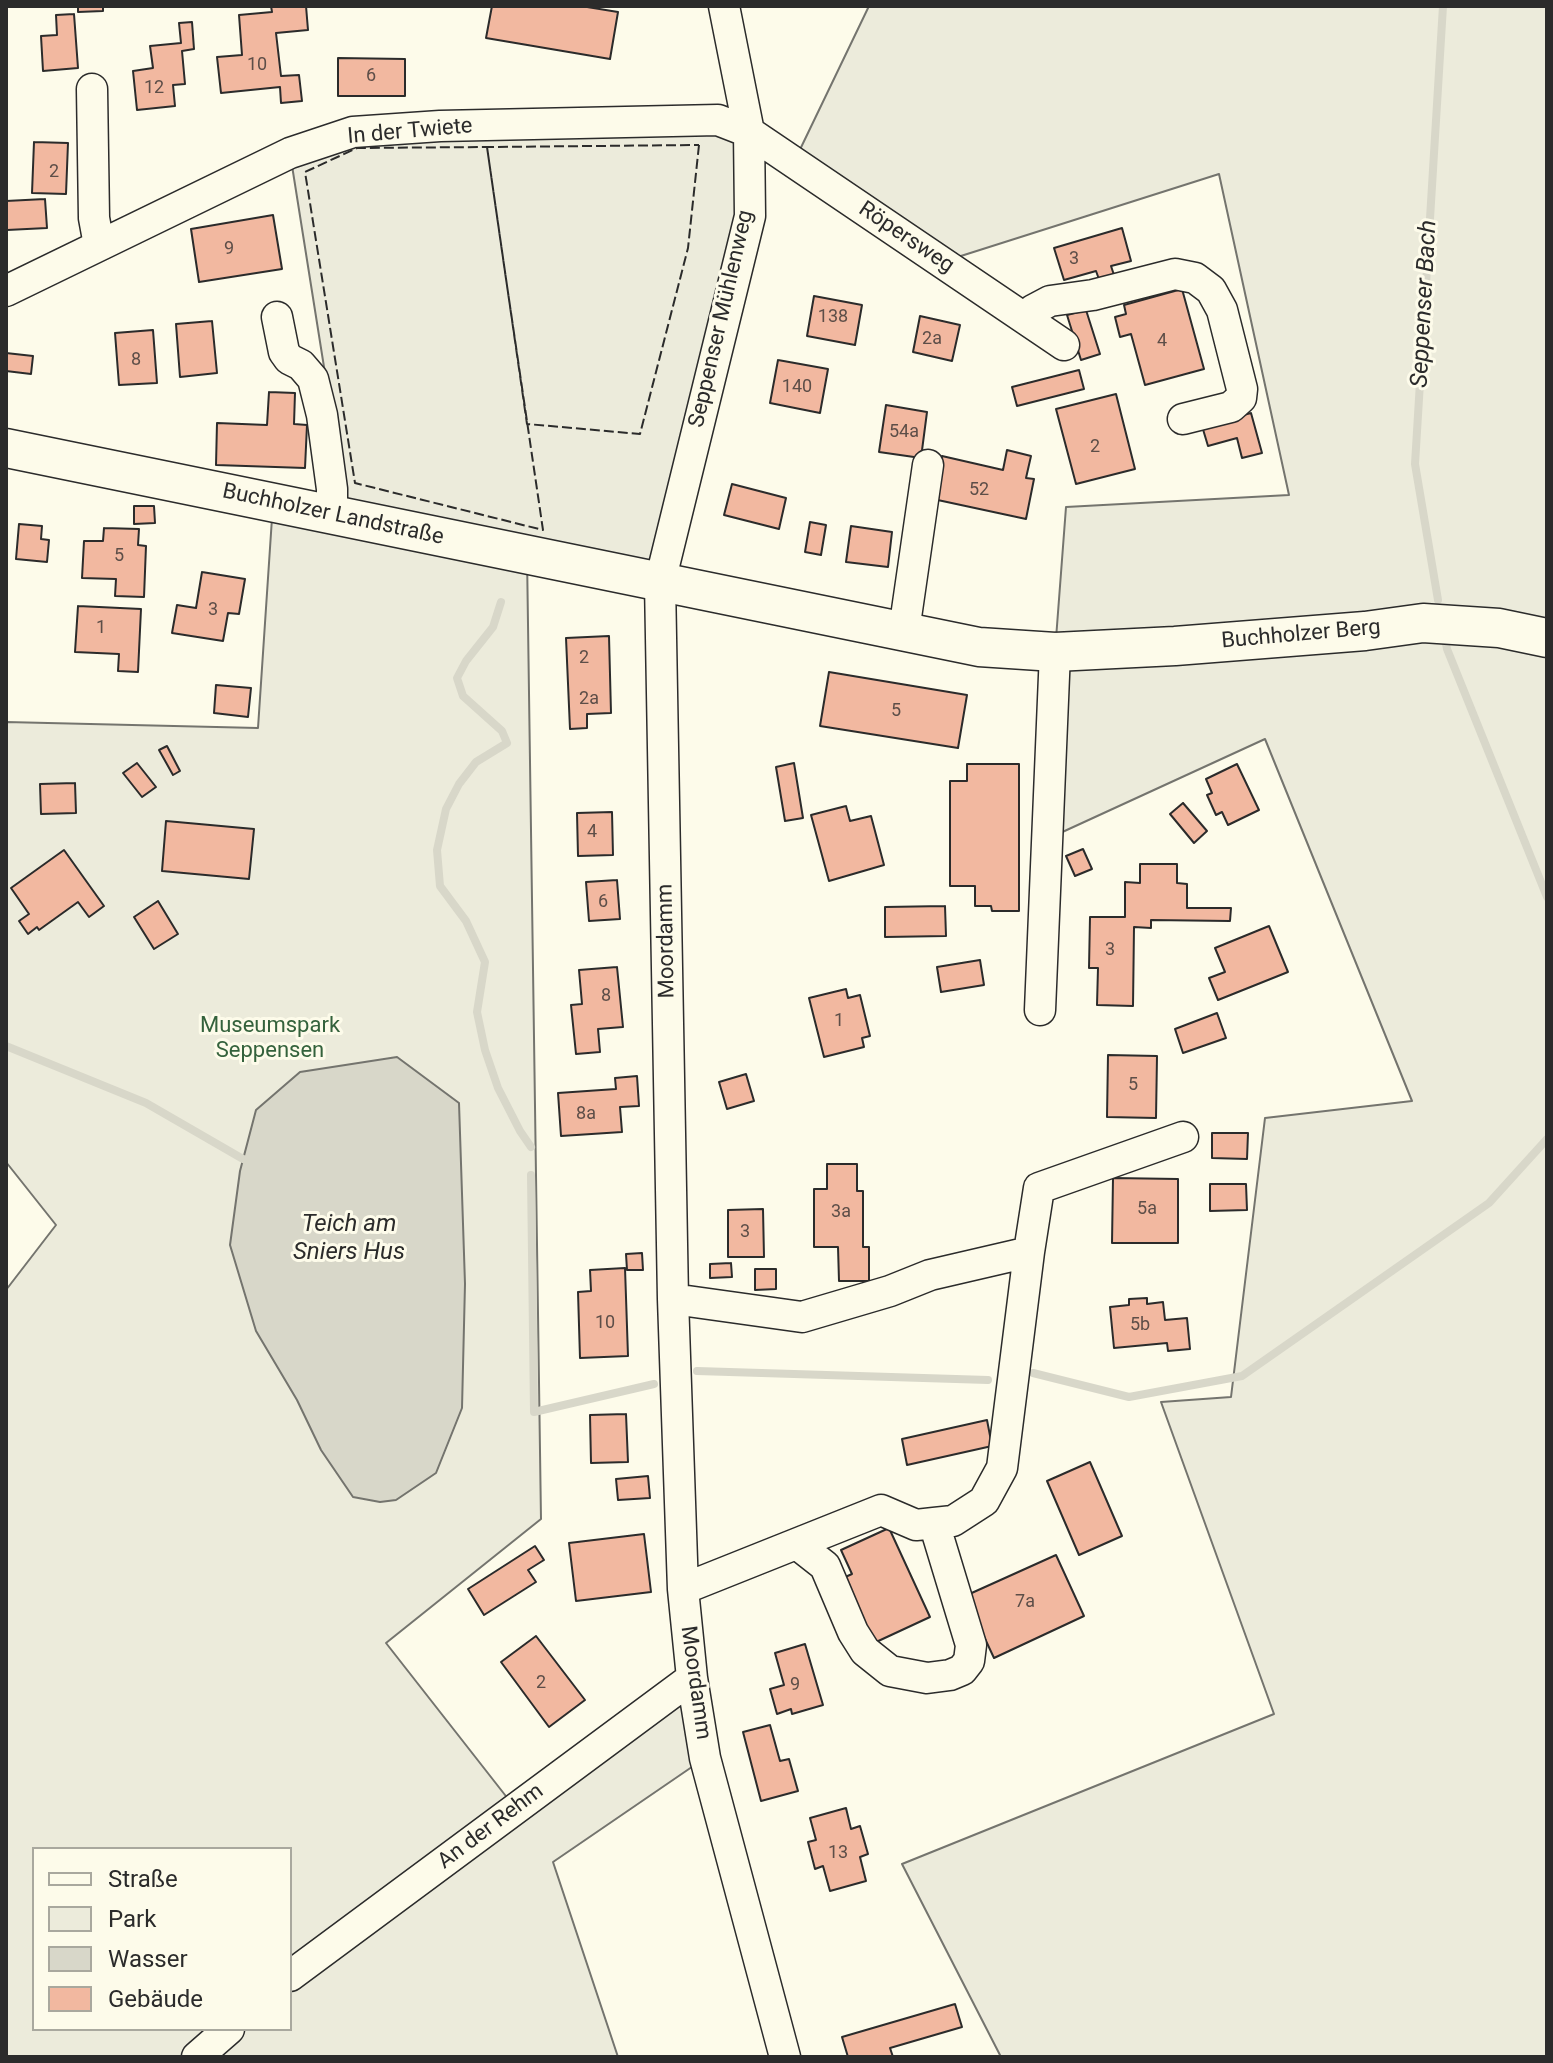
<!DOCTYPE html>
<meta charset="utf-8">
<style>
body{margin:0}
#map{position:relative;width:1553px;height:2063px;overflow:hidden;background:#fdfbea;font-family:Roboto,sans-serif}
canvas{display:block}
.frame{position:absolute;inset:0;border:8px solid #2b2b2b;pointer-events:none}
.legend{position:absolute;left:32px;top:1847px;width:260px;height:184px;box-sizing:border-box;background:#fdfbea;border:2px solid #a9a89e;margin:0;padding:10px 14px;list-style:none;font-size:24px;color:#2b2b2b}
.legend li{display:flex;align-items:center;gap:16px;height:40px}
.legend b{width:40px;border:2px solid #a9a89e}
</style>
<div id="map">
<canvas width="1553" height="2063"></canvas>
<div class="frame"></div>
<ul class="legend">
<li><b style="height:10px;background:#fdfbea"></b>Straße</li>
<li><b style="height:22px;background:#ecebdb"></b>Park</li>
<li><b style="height:22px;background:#d8d7c9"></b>Wasser</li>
<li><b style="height:22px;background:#f2b8a0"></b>Gebäude</li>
</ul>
</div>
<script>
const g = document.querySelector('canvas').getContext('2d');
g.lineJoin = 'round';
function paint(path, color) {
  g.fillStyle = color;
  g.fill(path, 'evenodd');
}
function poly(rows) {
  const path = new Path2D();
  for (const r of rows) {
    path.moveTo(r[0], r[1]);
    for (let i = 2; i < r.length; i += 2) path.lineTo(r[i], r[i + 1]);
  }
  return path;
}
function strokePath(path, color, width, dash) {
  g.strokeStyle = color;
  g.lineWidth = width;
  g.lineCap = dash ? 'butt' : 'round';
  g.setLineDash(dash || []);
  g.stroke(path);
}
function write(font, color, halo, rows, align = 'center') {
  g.font = font + ' Roboto,sans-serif';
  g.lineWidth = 6;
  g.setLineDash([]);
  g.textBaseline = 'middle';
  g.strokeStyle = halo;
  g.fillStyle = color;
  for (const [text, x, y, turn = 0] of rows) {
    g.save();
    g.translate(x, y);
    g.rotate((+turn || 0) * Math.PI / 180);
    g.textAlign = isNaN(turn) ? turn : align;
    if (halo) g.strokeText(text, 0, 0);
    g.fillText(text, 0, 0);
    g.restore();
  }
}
const green = poly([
 [869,6,1547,6,1547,2057,1001,2057,902,1864,1274,1714,1161,1402,1231,1397,1265,1118,1412,1101,1265,739,1045,840,1055,652,1066,507,1289,495,1219,174,942,262,794,162,869,6],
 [353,132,749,132,750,216,660,582,527,555,541,1519,386,1643,516,1809,692,1678,705,1758,553,1862,618,2057,6,2057,6,1290,56,1225,6,1162,6,722,258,728,273,503,348,518,290,153,353,132],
 [34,1849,290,1849,290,2029,34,2029,34,1849]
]);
paint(green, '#ecebdb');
strokePath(green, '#74746e', 2);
const water = poly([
 [397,1057,459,1103,465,1284,462,1408,436,1473,396,1500,380,1502,353,1497,321,1450,297,1400,256,1331,230,1245,240,1171,256,1110,300,1072,397,1057]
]);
paint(water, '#d8d7c9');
strokePath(water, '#74746e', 2);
strokePath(poly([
 [1438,600,1415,464,1443,6],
 [501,602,493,627,466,661,457,678,463,696,502,731,507,743,476,762,459,784,446,809,437,850,440,886,466,921,485,962,477,1012,485,1050,498,1088,520,1131,531,1147],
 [1444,633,1447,649,1547,897],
 [6,1046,146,1103,243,1159],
 [531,1175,534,1412,654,1384],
 [697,1371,988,1380],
 [1033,1373,1129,1397,1242,1376,1489,1203,1547,1139]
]), '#d8d7c9', 8);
const building = poly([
 [78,6,103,6,103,11,78,12,78,6],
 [271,6,306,6,308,30,276,33,281,76,299,75,302,101,281,103,280,87,221,93,217,57,242,55,239,15,272,12,271,6],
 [492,6,581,6,618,12,610,59,486,38,492,6],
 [74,14,78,68,43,71,41,36,57,35,56,15,74,14],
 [192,22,194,49,182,51,185,84,173,85,175,106,137,110,133,71,153,68,150,46,181,43,179,23,192,22],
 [338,58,405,59,405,96,338,96,338,58],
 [34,142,68,143,66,194,32,193,34,142],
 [45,199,47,228,7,230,6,201,45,199],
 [273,215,282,269,199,282,191,229,273,215],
 [1122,228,1131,261,1111,266,1115,278,1100,282,1096,271,1064,280,1054,248,1122,228],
 [1182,289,1204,369,1145,385,1131,334,1120,337,1115,317,1126,314,1124,305,1182,289],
 [814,296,862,305,855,345,807,336,814,296],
 [1086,310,1100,354,1081,360,1067,315,1086,310],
 [920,316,960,325,952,361,913,352,920,316],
 [212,321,217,373,180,377,176,324,212,321],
 [153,330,157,383,119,385,115,333,153,330],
 [6,353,33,356,31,374,6,371,6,353],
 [778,360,828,369,820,413,770,403,778,360],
 [1079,370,1084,389,1017,406,1012,387,1079,370],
 [269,392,295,393,294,424,307,425,305,468,216,465,217,423,267,425,269,392],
 [1116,394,1135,469,1076,484,1056,409,1116,394],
 [886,405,927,412,921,458,879,452,886,405],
 [1251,413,1262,453,1242,458,1237,438,1208,446,1202,426,1251,413],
 [1007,450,1031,456,1026,478,1034,479,1026,519,933,499,942,456,1003,470,1007,450],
 [732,484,786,498,779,529,724,515,732,484],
 [134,506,154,506,155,523,134,524,134,506],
 [810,522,826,525,821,555,805,552,810,522],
 [19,524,42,526,41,539,49,540,47,562,16,559,19,524],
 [851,526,892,532,888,567,846,562,851,526],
 [104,528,139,529,138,545,146,546,144,597,115,596,116,579,82,578,84,541,103,541,104,528],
 [202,572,245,579,239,614,228,613,223,641,172,633,177,605,196,608,202,572],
 [78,606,141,609,138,672,118,671,119,654,75,652,78,606],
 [609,636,611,713,587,714,587,728,570,729,566,638,609,636],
 [829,672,967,695,958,748,820,726,829,672],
 [216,685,251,688,248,717,214,713,216,685],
 [167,746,180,771,173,775,159,750,167,746],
 [137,763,156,787,142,797,123,773,137,763],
 [794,763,803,818,785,821,776,767,794,763],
 [967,764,1019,764,1019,911,992,911,991,906,975,906,975,886,950,886,950,781,967,781,967,764],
 [1237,764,1259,810,1228,825,1222,812,1216,815,1207,795,1212,793,1206,779,1237,764],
 [75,783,76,813,41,814,40,784,75,783],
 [1183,803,1207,831,1194,843,1170,814,1183,803],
 [846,806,850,821,871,816,884,865,829,881,811,815,846,806],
 [612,812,613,855,578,856,577,813,612,812],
 [166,821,254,829,249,879,162,871,166,821],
 [1083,849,1092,869,1075,876,1066,856,1083,849],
 [64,850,104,906,89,917,78,902,39,930,37,927,28,934,19,921,29,914,11,888,64,850],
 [1140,864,1177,864,1177,883,1187,884,1187,908,1231,908,1230,921,1151,920,1151,928,1134,927,1133,1006,1097,1005,1098,968,1089,968,1090,917,1125,917,1125,882,1140,883,1140,864],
 [617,880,620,919,589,921,586,882,617,880],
 [158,901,178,934,154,949,134,917,158,901],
 [945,906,946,936,885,937,885,907,945,906],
 [1269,926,1288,972,1218,1000,1209,978,1225,972,1215,948,1269,926],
 [980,960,984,985,941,992,937,967,980,960],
 [617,967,623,1027,598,1029,600,1052,576,1054,571,1005,582,1004,579,970,617,967],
 [846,989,848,998,860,995,870,1036,862,1038,864,1047,824,1057,809,998,846,989],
 [1217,1013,1226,1038,1183,1053,1175,1029,1217,1013],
 [1108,1055,1157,1056,1156,1118,1107,1117,1108,1055],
 [746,1074,754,1101,727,1109,719,1082,746,1074],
 [637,1076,639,1106,620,1107,622,1132,561,1136,558,1093,616,1089,615,1078,637,1076],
 [1212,1133,1248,1133,1247,1159,1212,1158,1212,1133],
 [827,1164,857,1164,857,1191,863,1191,863,1247,869,1247,869,1281,839,1281,838,1247,814,1247,814,1189,827,1189,827,1164],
 [1113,1178,1178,1179,1178,1243,1112,1243,1113,1178],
 [1210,1184,1246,1184,1247,1210,1210,1211,1210,1184],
 [763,1209,764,1257,728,1257,728,1210,763,1209],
 [642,1253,643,1270,627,1270,626,1254,642,1253],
 [731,1263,732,1277,710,1278,710,1264,731,1263],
 [625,1268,628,1356,580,1358,578,1292,591,1291,590,1270,625,1268],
 [755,1269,776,1269,776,1289,755,1290,755,1269],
 [1147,1298,1147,1304,1163,1302,1165,1320,1187,1318,1190,1349,1168,1351,1167,1343,1114,1348,1110,1307,1129,1305,1129,1299,1147,1298],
 [626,1414,628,1462,591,1463,590,1415,626,1414],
 [987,1420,992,1446,907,1465,902,1439,987,1420],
 [1090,1462,1122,1536,1079,1555,1047,1481,1090,1462],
 [648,1476,650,1498,618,1500,616,1479,648,1476],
 [889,1528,930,1617,874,1643,843,1578,852,1574,841,1550,889,1528],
 [644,1534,651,1592,576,1601,569,1543,644,1534],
 [535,1546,544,1560,528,1570,536,1582,484,1615,468,1589,535,1546],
 [1056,1555,1084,1616,994,1658,965,1596,1056,1555],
 [536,1636,585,1700,549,1727,501,1662,536,1636],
 [805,1644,823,1705,792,1714,791,1709,777,1714,770,1689,784,1685,775,1653,805,1644],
 [770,1725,780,1761,789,1759,798,1791,761,1801,743,1732,770,1725],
 [846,1808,851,1829,860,1826,868,1854,860,1857,866,1881,830,1891,823,1866,815,1869,808,1842,816,1840,810,1818,846,1808],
 [955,2004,962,2027,890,2048,893,2057,848,2057,842,2037,955,2004]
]);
paint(building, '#f2b8a0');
strokePath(building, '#2b2b2b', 2);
const minor = poly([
 [724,6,749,132,750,216,660,582,673,1299,683,1589,692,1678,705,1758,785,2057],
 [92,89,94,218,99,245],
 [6,291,290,153,353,132,440,126,718,120,749,132,1064,345],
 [277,317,284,352,289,359,301,365,313,379,322,415,332,489,332,515],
 [1025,318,1033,310,1050,301,1093,295,1175,274,1195,278,1211,290,1222,310,1242,389,1241,398,1231,407,1183,419],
 [904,631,928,465],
 [1040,1010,1055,652],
 [673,1299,802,1317,890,1291,930,1275,1029,1252,1039,1188,1183,1137],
 [797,1544,825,1566,853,1632,865,1651,890,1671,927,1678,950,1675,962,1670,969,1661,971,1645,934,1523],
 [683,1589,881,1510,916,1525,934,1523,953,1521,984,1501,1002,1468,1029,1252],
 [290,1976,692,1678],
 [197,2057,229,2029]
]);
const major = poly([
 [6,448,979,647,1055,652,1175,646,1365,631,1423,623,1499,628,1547,638]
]);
strokePath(minor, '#2b2b2b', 33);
strokePath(major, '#2b2b2b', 41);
strokePath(minor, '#fdfbea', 30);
strokePath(major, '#fdfbea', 38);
strokePath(poly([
 [699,145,688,248,640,434,527,424,487,147,699,145],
 [487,147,505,272,543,530,355,483,305,172,357,148,487,147]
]), '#2b2b2b', 2, [10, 4]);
write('18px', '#5d4e48', null, [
 ["10",257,65],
 ["6",371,76],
 ["12",154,88],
 ["2",54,172],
 ["9",229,249],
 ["3",1074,259],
 ["138",833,317],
 ["2a",932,339],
 ["4",1162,341],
 ["8",136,360],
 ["140",797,387],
 ["54a",904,432],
 ["2",1095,447],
 ["52",979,490],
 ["5",119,556],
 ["3",213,610],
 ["1",101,628],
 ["2",584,658],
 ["2a",589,699],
 ["5",896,711],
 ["4",592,832],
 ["6",603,902],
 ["3",1110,950],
 ["8",606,996],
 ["1",839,1021],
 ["5",1133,1085],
 ["8a",586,1114],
 ["5a",1147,1209],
 ["3a",841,1212],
 ["3",745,1232],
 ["10",605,1323],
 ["5b",1140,1325],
 ["7a",1025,1602],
 ["2",541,1683],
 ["9",795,1685],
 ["13",838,1853]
]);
write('22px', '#2b2b2b', '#fdfbea', [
 ["In der Twiete",410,132,-5],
 ["Röpersweg",906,238,34],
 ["Seppenser Mühlenweg",722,319,-77],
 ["Buchholzer Landstraße",333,515,12],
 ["Buchholzer Berg",1301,635,-5],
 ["Moordamm",667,941,-91],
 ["Moordamm",695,1683,82],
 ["An der Rehm",491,1827,-37]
]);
write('22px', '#34623c', '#fdfbea', [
 ["Museumspark",270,1026],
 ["Seppensen",270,1051]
]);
write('italic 24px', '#2b2b2b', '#fdfbea', [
 ["Seppenser Bach",1425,304,-87],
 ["Teich am",349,1225],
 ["Sniers Hus",349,1253]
]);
</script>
